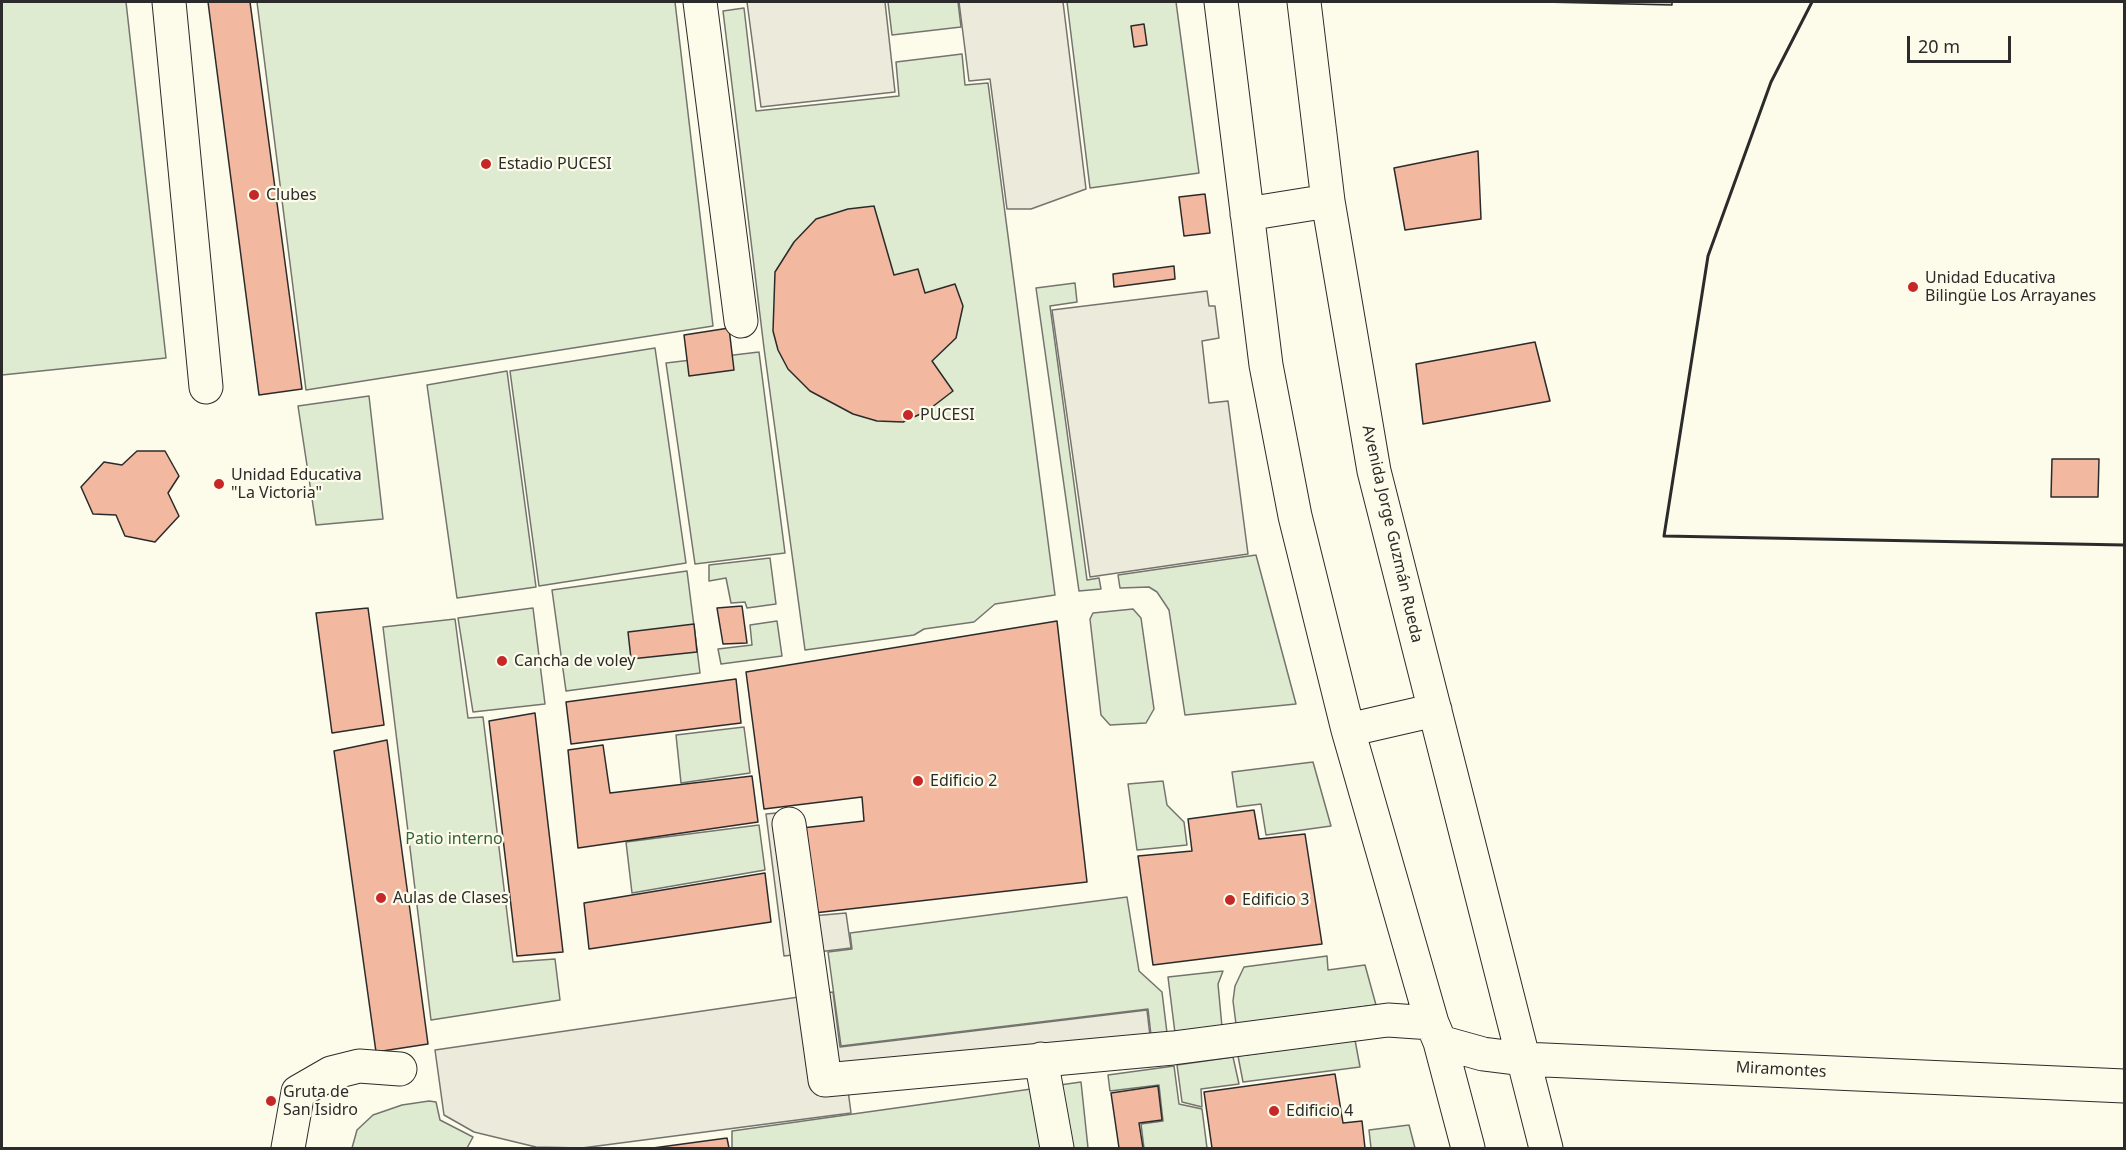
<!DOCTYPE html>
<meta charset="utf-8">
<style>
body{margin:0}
#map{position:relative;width:2126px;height:1150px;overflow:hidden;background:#fdfbea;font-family:"Noto Sans",sans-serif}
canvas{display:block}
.frame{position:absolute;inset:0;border:3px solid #2b2b2b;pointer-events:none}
.scale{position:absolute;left:1907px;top:36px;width:104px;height:27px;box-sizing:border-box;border:3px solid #2b2b2b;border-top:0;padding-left:8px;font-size:18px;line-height:21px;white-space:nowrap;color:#2b2b2b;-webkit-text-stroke:4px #fdfbea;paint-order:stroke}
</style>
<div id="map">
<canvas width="2126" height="1150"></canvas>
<div class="frame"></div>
<div class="scale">20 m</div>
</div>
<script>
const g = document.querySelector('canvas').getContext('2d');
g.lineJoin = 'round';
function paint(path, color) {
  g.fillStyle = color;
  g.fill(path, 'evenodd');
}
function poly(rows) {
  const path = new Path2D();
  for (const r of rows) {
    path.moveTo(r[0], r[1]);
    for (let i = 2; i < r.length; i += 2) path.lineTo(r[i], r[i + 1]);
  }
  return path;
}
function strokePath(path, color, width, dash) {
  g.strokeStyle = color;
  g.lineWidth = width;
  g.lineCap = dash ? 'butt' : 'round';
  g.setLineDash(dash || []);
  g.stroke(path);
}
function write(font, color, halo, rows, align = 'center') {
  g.font = font + ' "Noto Sans",sans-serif';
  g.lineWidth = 4.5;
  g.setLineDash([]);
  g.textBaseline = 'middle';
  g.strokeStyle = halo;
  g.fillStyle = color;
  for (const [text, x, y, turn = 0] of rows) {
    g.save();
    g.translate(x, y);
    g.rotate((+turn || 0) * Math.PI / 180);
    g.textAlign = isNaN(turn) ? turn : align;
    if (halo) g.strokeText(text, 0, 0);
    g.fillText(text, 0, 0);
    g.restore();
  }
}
const green = poly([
 [2,2,126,2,166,358,2,375,2,2],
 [257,2,675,2,713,326,306,390,257,2],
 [888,2,958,2,961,27,892,35,888,2],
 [1067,2,1176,2,1199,173,1090,188,1067,2],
 [744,8,756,111,899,96,896,62,962,54,965,85,988,83,1055,595,995,604,974,622,924,629,914,635,805,650,764,348,723,11,744,8],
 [1075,283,1077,302,1050,306,1087,580,1099,578,1101,589,1079,591,1036,288,1075,283],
 [655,348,686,563,539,586,510,371,655,348],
 [759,352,785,553,695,564,666,363,759,352],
 [507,371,536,587,457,598,427,385,507,371],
 [369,396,383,519,316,525,298,406,369,396],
 [1256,555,1296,704,1185,715,1169,610,1157,592,1149,587,1120,588,1118,575,1256,555],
 [770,558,776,604,747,608,745,602,731,603,726,578,709,581,709,565,770,558],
 [687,571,700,673,566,691,552,590,687,571],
 [533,608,545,704,473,712,458,618,533,608],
 [1133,609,1141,618,1154,709,1146,723,1110,725,1101,715,1090,619,1093,613,1133,609],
 [455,619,468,718,483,717,513,962,555,959,560,1000,431,1020,383,627,455,619],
 [777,621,782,656,721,664,718,649,752,645,750,625,777,621],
 [744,727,750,773,681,783,676,735,744,727],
 [1313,762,1331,826,1266,835,1261,804,1237,807,1232,772,1313,762],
 [1163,781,1167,805,1184,822,1187,845,1137,850,1128,784,1163,781],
 [759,825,765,870,632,893,626,842,759,825],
 [1127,897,1139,971,1162,992,1167,1033,1151,1035,1148,1009,841,1046,828,952,852,949,850,933,1127,897],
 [1327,956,1328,970,1365,965,1376,1005,1236,1024,1233,1001,1235,986,1244,967,1327,956],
 [1223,971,1218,984,1222,1027,1175,1033,1168,977,1223,971],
 [1355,1040,1360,1067,1243,1082,1238,1056,1355,1040],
 [1233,1057,1239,1084,1201,1089,1202,1107,1182,1102,1177,1065,1233,1057],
 [1174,1066,1179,1104,1202,1109,1207,1148,1144,1148,1141,1124,1163,1121,1159,1085,1110,1091,1108,1075,1174,1066],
 [1081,1082,1088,1148,732,1148,732,1131,1081,1082],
 [429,1101,436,1102,440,1120,473,1137,467,1148,352,1148,357,1130,373,1115,402,1105,429,1101],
 [1409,1125,1415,1148,1371,1148,1369,1130,1409,1125]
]);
paint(green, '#deebd1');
strokePath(green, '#74746e', 1.5);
const parking = poly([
 [747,2,885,2,895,92,761,107,747,2],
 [959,2,1063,2,1086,189,1031,209,1007,209,990,79,969,81,959,2],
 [1207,291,1209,306,1215,306,1219,338,1202,341,1209,403,1228,401,1248,554,1090,577,1052,310,1207,291],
 [798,811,812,916,846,913,851,948,784,956,766,814,798,811],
 [833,992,840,1047,1147,1010,1150,1036,846,1075,851,1113,582,1148,536,1147,474,1132,444,1115,435,1050,833,992]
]);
paint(parking, '#eceadb');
strokePath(parking, '#74746e', 1.5);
const building = poly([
 [208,2,250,2,302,389,259,395,208,2],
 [1543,2,1672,2,1672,5,1543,2],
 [1144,24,1147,45,1134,47,1131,26,1144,24],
 [1478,151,1481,219,1405,230,1394,168,1478,151],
 [1205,194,1210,233,1184,236,1179,197,1205,194],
 [874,206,894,275,918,269,925,293,955,284,963,306,956,338,932,361,953,391,927,411,903,422,877,421,853,414,810,391,788,369,778,350,773,331,775,272,794,242,816,219,848,209,874,206],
 [1174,266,1175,279,1114,287,1113,274,1174,266],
 [729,328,734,370,689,376,684,335,729,328],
 [1535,342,1550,401,1423,424,1416,364,1535,342],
 [137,451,165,451,179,476,168,493,179,516,155,542,125,536,116,515,93,514,81,487,104,462,122,465,137,451],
 [2052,459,2099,459,2098,497,2051,497,2052,459],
 [742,606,747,643,723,644,717,608,742,606],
 [368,608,384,725,332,733,316,613,368,608],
 [1057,621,1087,882,814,913,802,828,864,821,862,797,764,809,746,672,1057,621],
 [694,624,697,652,631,659,628,632,694,624],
 [736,679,741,723,571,744,566,702,736,679],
 [535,713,563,952,517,956,489,721,535,713],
 [387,740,428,1044,376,1052,334,751,387,740],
 [603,745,610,793,752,776,758,822,578,848,568,750,603,745],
 [1254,810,1259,839,1305,834,1322,944,1153,965,1138,856,1192,851,1188,819,1254,810],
 [765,873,771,922,589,949,584,903,765,873],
 [1335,1074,1343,1123,1362,1121,1365,1148,1212,1148,1204,1092,1335,1074],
 [1158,1086,1162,1120,1139,1123,1143,1148,1119,1148,1111,1093,1158,1086],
 [727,1138,729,1148,653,1148,727,1138]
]);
paint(building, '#f2b8a0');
strokePath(building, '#2b2b2b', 1.5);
const minor = poly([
 [169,2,206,387],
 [700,2,741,321],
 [1221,2,1266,365,1295,516,1348,730,1432,1023,1440,1042,1468,1148],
 [1304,2,1328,201,1374,471,1546,1148],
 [1247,214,1328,201],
 [1348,730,1435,710],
 [789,824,825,1080,1173,1048,1388,1020,1432,1023],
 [1440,1042,1483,1054,1523,1059,2124,1086],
 [1041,1059,1057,1148],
 [288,1148,298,1092,331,1073,359,1066,400,1069]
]);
strokePath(minor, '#2b2b2b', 35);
strokePath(minor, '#fdfbea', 33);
strokePath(poly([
 [1812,2,1771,82,1708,256,1664,536,2124,545]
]), '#2b2b2b', 3);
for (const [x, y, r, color] of [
 [486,164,6,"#c62828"],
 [254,195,6,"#c62828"],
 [1913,287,6,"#c62828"],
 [908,415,6,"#c62828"],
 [219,484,6,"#c62828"],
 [502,661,6,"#c62828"],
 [918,781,6,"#c62828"],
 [381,898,6,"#c62828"],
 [1230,900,6,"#c62828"],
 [271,1101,6,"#c62828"],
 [1274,1111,6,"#c62828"]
]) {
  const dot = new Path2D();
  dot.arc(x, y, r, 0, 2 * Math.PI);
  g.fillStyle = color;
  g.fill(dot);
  strokePath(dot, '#fdfbea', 2);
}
write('16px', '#2b2b2b', '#fdfbea', [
 ["Estadio PUCESI",498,164],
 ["Clubes",266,195],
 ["Unidad Educativa",1925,278],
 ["Bilingüe Los Arrayanes",1925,296],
 ["PUCESI",920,415],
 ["Unidad Educativa",231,475],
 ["\"La Victoria\"",231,493],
 ["Cancha de voley",514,661],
 ["Edificio 2",930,781],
 ["Aulas de Clases",393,898],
 ["Edificio 3",1242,900],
 ["Gruta de",283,1092],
 ["San Isidro",283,1110],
 ["Edificio 4",1286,1111]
], 'left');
write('16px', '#2b2b2b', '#fdfbea', [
 ["Avenida Jorge Guzmán Rueda",1392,534,77],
 ["Miramontes",1781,1070,3]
]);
write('16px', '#34623c', '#fdfbea', [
 ["Patio interno",454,839]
]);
</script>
